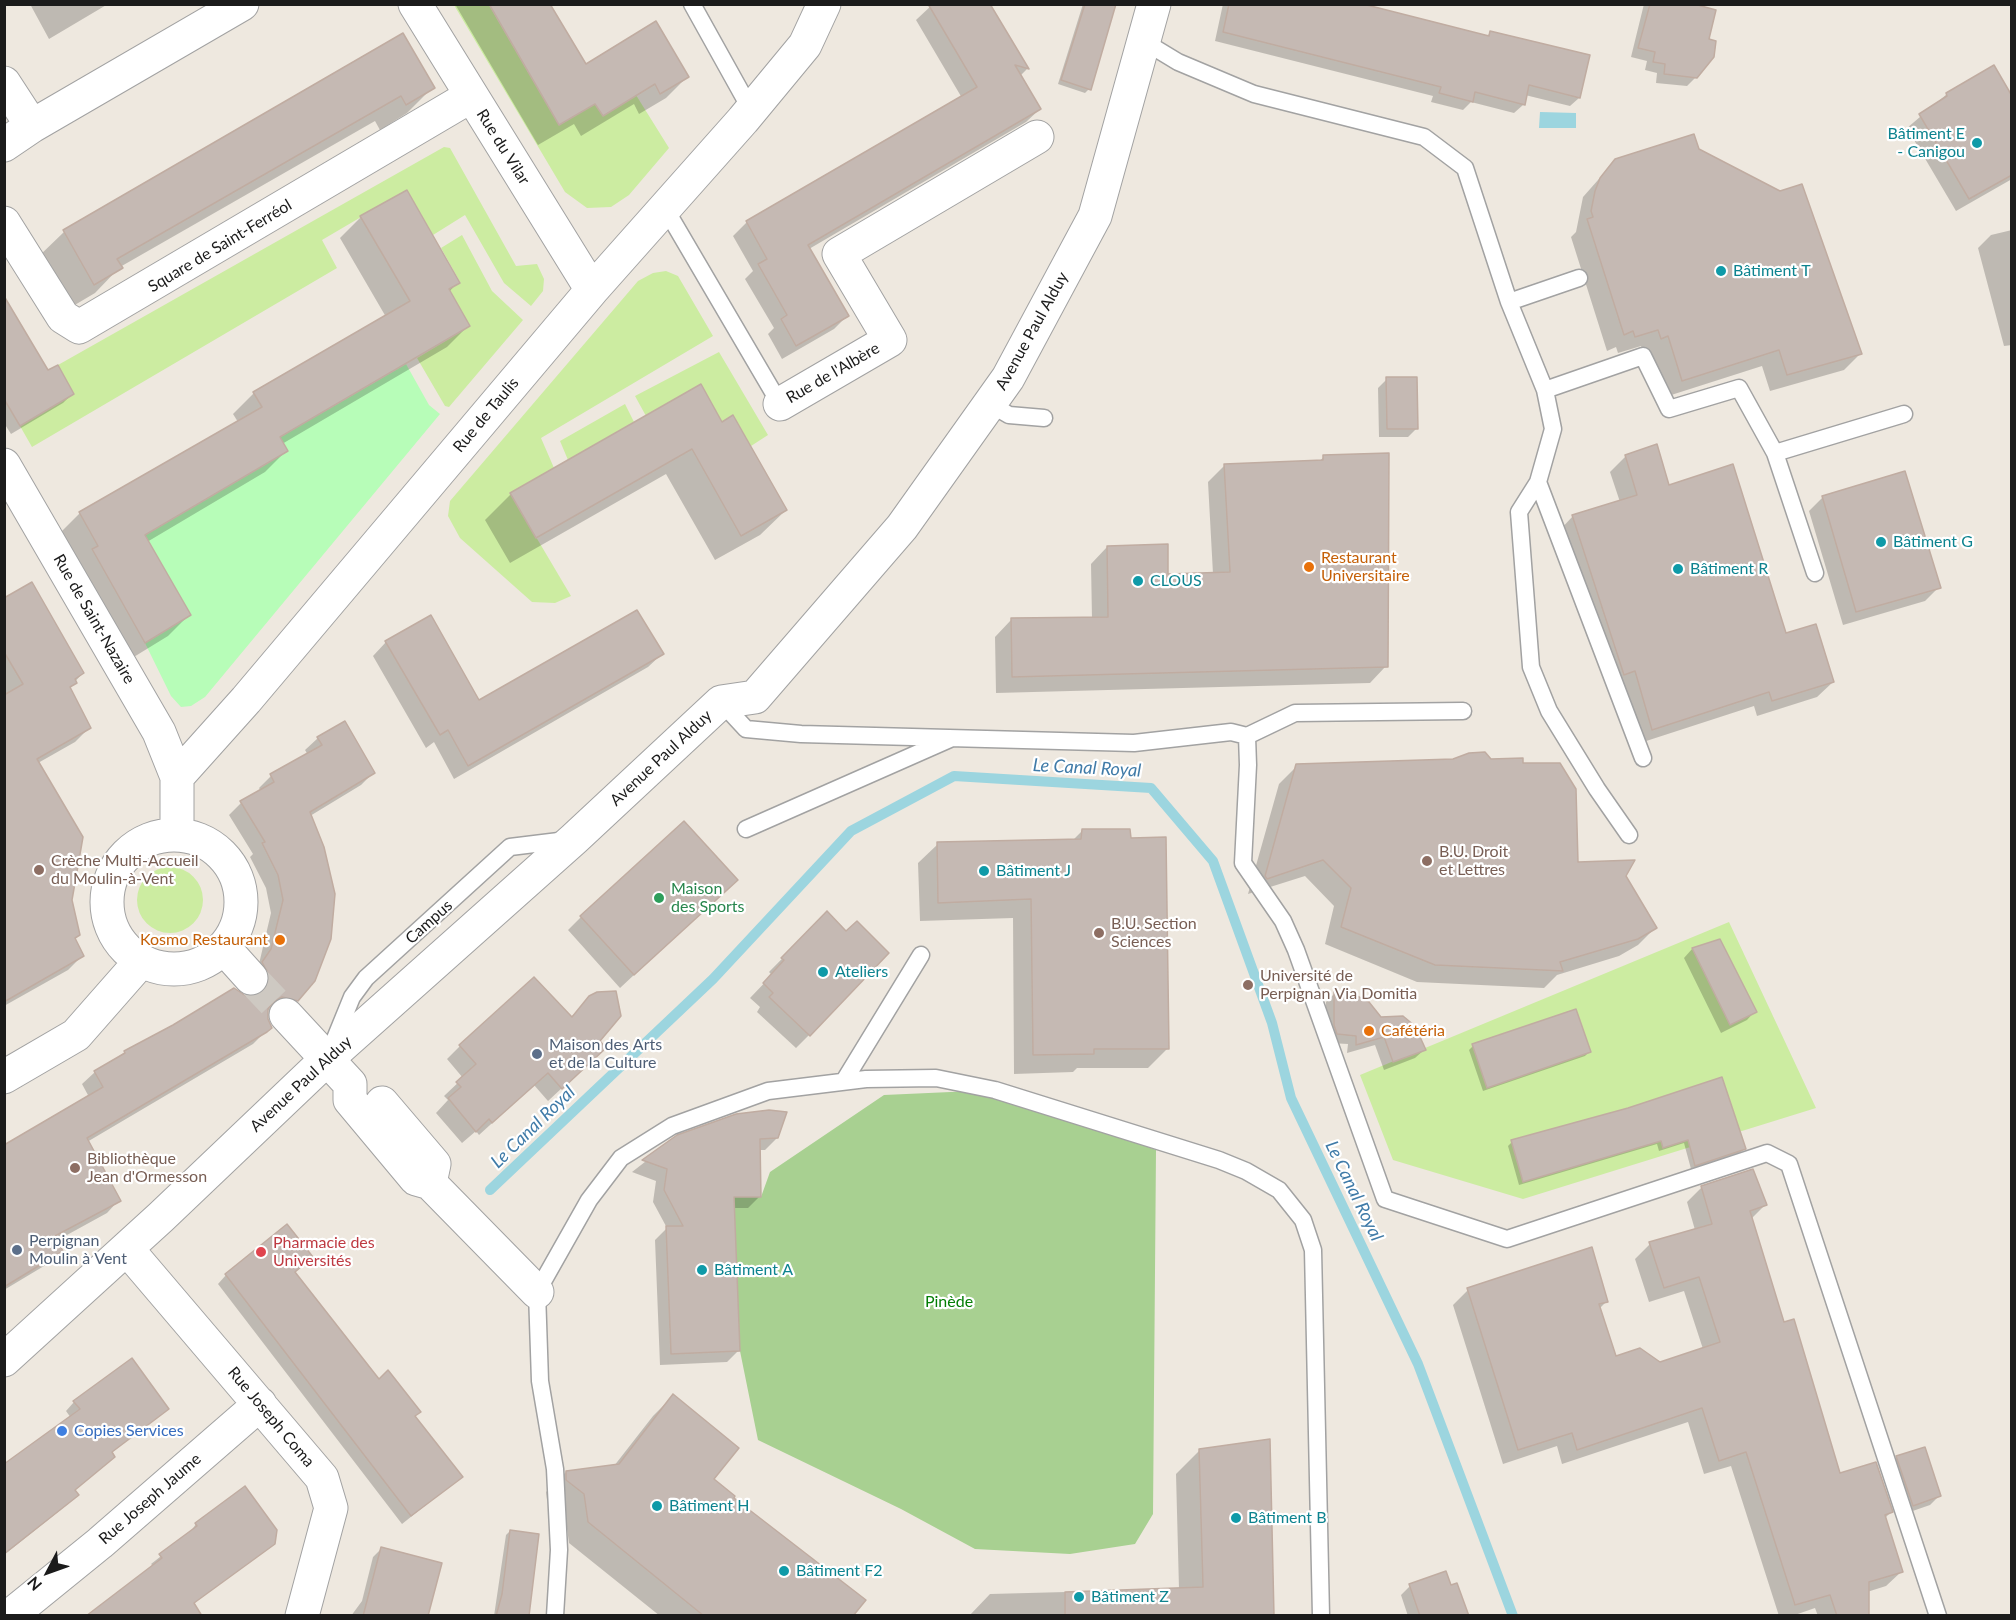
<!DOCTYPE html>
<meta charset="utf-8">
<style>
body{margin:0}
#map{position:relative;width:2016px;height:1620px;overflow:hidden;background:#eee8df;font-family:Lato,sans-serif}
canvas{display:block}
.frame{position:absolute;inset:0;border:6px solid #1b1b1b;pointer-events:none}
.north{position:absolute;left:18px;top:1542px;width:60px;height:60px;-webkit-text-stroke:4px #fff;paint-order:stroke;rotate:229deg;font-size:16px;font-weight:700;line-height:24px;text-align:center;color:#1b1b1b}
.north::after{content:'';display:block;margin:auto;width:21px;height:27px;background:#1b1b1b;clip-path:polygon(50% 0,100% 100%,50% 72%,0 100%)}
</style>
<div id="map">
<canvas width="2016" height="1620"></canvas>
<div class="frame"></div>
<div class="north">N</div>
</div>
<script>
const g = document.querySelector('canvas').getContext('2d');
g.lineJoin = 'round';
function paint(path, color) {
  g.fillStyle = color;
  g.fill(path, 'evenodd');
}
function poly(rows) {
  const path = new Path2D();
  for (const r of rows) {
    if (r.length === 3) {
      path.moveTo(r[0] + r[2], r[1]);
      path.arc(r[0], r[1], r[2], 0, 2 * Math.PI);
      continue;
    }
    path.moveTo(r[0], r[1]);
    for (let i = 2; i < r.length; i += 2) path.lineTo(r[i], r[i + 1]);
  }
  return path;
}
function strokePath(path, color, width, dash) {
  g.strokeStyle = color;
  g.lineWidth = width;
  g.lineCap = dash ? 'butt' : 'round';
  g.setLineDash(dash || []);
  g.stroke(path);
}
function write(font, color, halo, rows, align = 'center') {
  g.font = font + ' Lato,sans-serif';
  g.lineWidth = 4.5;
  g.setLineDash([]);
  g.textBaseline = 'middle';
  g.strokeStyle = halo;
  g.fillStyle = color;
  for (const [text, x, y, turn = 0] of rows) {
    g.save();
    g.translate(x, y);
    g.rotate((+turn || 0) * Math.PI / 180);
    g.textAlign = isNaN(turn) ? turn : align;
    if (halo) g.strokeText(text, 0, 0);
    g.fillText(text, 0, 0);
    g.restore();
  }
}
paint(poly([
 [454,5,489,5,559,125,595,104,603,115,636,95,669,148,629,195,611,207,587,208,565,192],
 [444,147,450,148,516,266,537,264,544,279,543,291,531,306,504,283,465,215,433,235,407,190,322,240,337,268,32,447,20,426,74,394,58,365],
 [462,235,492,291,523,320,449,407,445,406,417,358,470,326,449,289,460,282,441,248],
 [666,271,678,276,713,336,541,438,554,468,510,493,571,596,555,603,532,602,460,538,448,516,450,501,638,281,653,273],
 [719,352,768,435,751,446,733,415,722,422,701,384,646,416,635,396],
 [625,404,634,422,568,460,560,441],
 [170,900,33],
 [1729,922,1816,1108,1523,1199,1393,1160,1360,1075]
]), '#cceca1');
paint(poly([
 [995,1090,1156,1150,1153,1514,1135,1544,1070,1554,975,1549,901,1509,758,1440,740,1351,731,1197,761,1197,770,1172,884,1095]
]), '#a8d091');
paint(poly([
 [406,364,429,405,440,414,205,697,191,706,181,707,171,696,145,643,191,615,145,535,288,451,280,437]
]), '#b7fdb8');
paint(poly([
 [1540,112,1576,113,1576,128,1539,128]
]), '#9cd5df');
paint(poly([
 [30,4,108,4,49,39],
 [455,4,549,4,586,66,687,77,666,98,639,114,634,104,581,136,574,124,538,145],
 [933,4,989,4,1027,69,1020,76,1040,109,1026,122,809,249,847,316,834,329,782,359,768,334,774,328,745,279,753,271,733,236,747,222,962,98,916,20],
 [1083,4,1115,4,1089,89,1085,93,1058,84],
 [1223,4,1357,4,1486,37,1490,33,1579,98,1570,106,1525,95,1523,105,1514,113,1471,102,1463,110,1431,102,1433,96,1215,41],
 [1644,4,1701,4,1696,77,1687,86,1656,83,1657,73,1645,70,1647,61,1631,57],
 [403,35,433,87,407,113,380,130,375,121,120,267,95,293,68,309,38,257,64,232],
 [1947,94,2012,99,2012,179,1956,211,1907,128],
 [1698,150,1860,354,1844,370,1770,391,1762,366,1665,397,1651,352,1644,355,1641,346,1618,353,1616,347,1607,351,1571,237,1576,232,1583,197,1613,163],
 [407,192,458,282,449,292,468,326,447,347,282,444,286,451,265,472,147,542,189,615,168,636,124,663,59,534,80,513,238,422,233,414,254,393,386,317,340,238,361,217],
 [2012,230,2012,345,2004,346,1978,248,1991,235],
 [4,298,48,372,72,394,63,403,11,434,4,423],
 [1387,379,1417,428,1408,437,1379,437,1378,388],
 [722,424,786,510,760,535,715,560,666,474,510,563,485,520,511,494],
 [1626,456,1785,635,1833,682,1817,697,1757,716,1754,706,1637,744,1558,532,1573,516,1620,502,1610,472],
 [1324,457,1386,666,1370,683,996,693,995,637,1011,620,1092,619,1091,564,1107,547,1166,576,1213,574,1208,482,1224,466,1318,462],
 [1823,497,1939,587,1925,601,1843,625,1809,511],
 [4,600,83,673,69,688,89,728,75,742,38,763,78,935,74,939,82,956,68,970,4,1006],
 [386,642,479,702,662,654,648,667,454,779,434,742,426,748,373,656],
 [318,738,374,772,361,785,310,816,330,939,314,980,284,1013,267,1010,266,1019,270,1027,253,1044,87,1142,119,1200,107,1213,56,1241,61,1250,49,1263,4,1290,4,1146,89,1097,82,1084,95,1072,125,1052,245,997,257,998,259,964,271,913,266,888,250,857,253,854,229,815,241,803,261,791,259,788,271,776,308,755,305,750],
 [1490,760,1522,764,1576,863,1624,876,1655,928,1638,945,1619,956,1557,975,1544,988,1417,982,1325,944,1334,906,1305,876,1248,894,1279,784,1297,766],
 [1082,831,1168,1048,1148,1068,1077,1068,1073,1072,1014,1074,1013,918,920,921,918,863,938,844,1072,841],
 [722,893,620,988,568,930,581,917],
 [827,913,809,1035,796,1048,757,1012,760,1007,750,998,772,975,769,972],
 [1692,949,1755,1011,1747,1020,1721,1033,1684,958],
 [615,993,620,1009,617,1020,598,1041,591,1061,548,1101,534,1085,479,1135,476,1131,462,1143,436,1113,448,1100,444,1096,463,1078,447,1059,460,1046,570,1018,590,998],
 [1335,993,1381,1018,1424,1050,1415,1058,1384,1070,1375,1045,1347,1053,1348,1044,1329,1043,1326,1034,1326,1002],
 [1473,1046,1589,1052,1585,1056,1483,1091,1469,1050],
 [1628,1109,1745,1148,1741,1152,1691,1169,1684,1143,1659,1151,1657,1144,1519,1185,1508,1146,1512,1142],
 [677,1137,777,1138,765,1150,759,1150,760,1196,748,1208,733,1208,739,1350,727,1362,660,1365,655,1240,667,1228,653,1202,656,1181,632,1172],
 [1754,1171,1765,1205,1751,1219,1783,1324,1839,1474,1891,1512,1884,1519,1901,1572,1886,1586,1867,1592,1867,1616,1818,1616,1815,1608,1792,1616,1779,1616,1731,1466,1704,1474,1688,1422,1562,1464,1557,1446,1503,1464,1453,1305,1468,1290,1607,1301,1599,1309,1615,1358,1660,1364,1703,1349,1684,1291,1649,1302,1635,1259,1650,1244,1695,1230,1687,1202,1702,1187],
 [294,1273,378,1381,414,1417,461,1477,402,1524,218,1284,226,1275],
 [673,1396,712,1479,851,1616,660,1616,569,1543,565,1514,547,1500,546,1492,566,1472,614,1466,653,1416],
 [74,1402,167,1409,111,1453,113,1457,104,1466,74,1490,77,1495,68,1504,4,1555,4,1475,71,1418,66,1411],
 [1199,1451,1273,1616,969,1616,990,1594,1179,1589,1176,1474],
 [1897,1457,1939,1496,1930,1505,1904,1514,1888,1466],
 [245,1488,273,1543,193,1604,151,1564,188,1535,196,1524],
 [510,1531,527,1616,494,1616,506,1535],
 [382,1548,426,1616,351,1616,362,1601,373,1557],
 [1410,1586,1450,1587,1467,1616,1408,1616,1401,1595]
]), '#0003');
strokePath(poly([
 [490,1190,713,979,851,831,954,776,1151,788,1213,861,1272,1023,1291,1098,1418,1364,1513,1616]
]), '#9cd5df', 10);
const building = poly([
 [489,4,550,4,586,64,656,21,689,77,660,94,655,84,603,116,595,104,559,125,489,4],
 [928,4,990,4,1029,69,1015,65,1041,109,808,245,849,316,796,346,781,319,787,315,758,264,767,259,746,221,977,87,928,4],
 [1085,4,1116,4,1091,90,1061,80,1085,4],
 [1229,4,1363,4,1489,36,1490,31,1590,55,1580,98,1529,85,1525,105,1475,92,1473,102,1439,93,1441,87,1223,32,1229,4],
 [1650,4,1694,4,1716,10,1709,39,1716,41,1714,57,1697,78,1664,74,1665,64,1653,62,1655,52,1638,48,1650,4],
 [403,33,435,88,406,105,401,96,117,259,123,268,94,285,63,230,403,33],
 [1994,65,2012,96,2012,175,1969,199,1919,114,1947,96,1946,93,1994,65],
 [1694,134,1699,149,1780,191,1802,184,1862,354,1787,375,1779,350,1682,381,1668,336,1661,339,1658,330,1635,337,1633,331,1624,335,1587,219,1593,217,1591,211,1595,191,1600,178,1615,159,1694,134],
 [407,190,460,283,449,289,470,326,280,437,288,451,145,535,191,615,145,643,92,549,98,546,79,512,262,407,253,392,410,301,360,216,407,190],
 [4,296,48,370,58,365,74,394,20,426,4,399,4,296],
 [1386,377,1417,377,1418,429,1387,429,1386,377],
 [701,384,722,422,733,415,787,510,741,536,692,449,536,538,510,493,701,384],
 [1657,444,1669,485,1733,464,1786,633,1816,624,1834,682,1772,701,1769,692,1652,730,1635,671,1624,675,1572,515,1637,495,1625,455,1657,444],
 [1389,453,1388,667,1012,677,1011,618,1108,617,1107,546,1168,544,1168,574,1230,572,1224,464,1323,460,1323,455,1389,453],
 [1905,471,1941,588,1856,612,1822,496,1905,471],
 [32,582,84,673,75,679,77,683,70,687,91,728,37,759,83,837,72,900,80,935,75,938,84,956,4,1002,4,695,23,684,4,652,4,598,32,582],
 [637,610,664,654,468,766,448,730,440,735,385,641,431,615,479,700,637,610],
 [345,721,375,773,310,812,324,847,335,894,331,939,315,981,298,1001,282,997,273,1002,268,1009,268,1019,272,1028,267,1032,87,1138,121,1201,55,1236,63,1251,4,1287,4,1145,103,1087,94,1071,125,1053,124,1051,173,1025,234,988,246,996,255,996,264,991,269,984,269,975,262,962,271,949,283,900,278,875,262,843,265,842,240,801,274,782,270,774,322,745,317,737,345,721],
 [1485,752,1491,759,1523,758,1523,763,1560,763,1576,789,1578,862,1635,860,1626,876,1657,928,1638,939,1560,962,1563,971,1435,965,1341,927,1351,888,1323,860,1267,879,1265,876,1296,764,1453,759,1469,753,1485,752],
 [684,821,738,880,634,975,580,916,684,821],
 [1082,829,1130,829,1131,838,1166,837,1169,1049,1094,1049,1094,1054,1033,1055,1031,899,938,903,937,842,1081,839,1082,829],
 [827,911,846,931,857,921,889,953,810,1036,769,997,773,993,763,983,784,960,781,958,827,911],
 [1720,939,1757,1012,1730,1025,1692,948,1720,939],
 [534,977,572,1017,589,996,597,992,616,991,621,1016,600,1041,606,1048,562,1089,548,1073,492,1123,489,1119,476,1132,448,1098,461,1087,456,1082,476,1064,459,1045,534,977],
 [1334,991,1355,995,1369,1002,1381,1017,1403,1016,1415,1026,1426,1050,1393,1062,1384,1037,1356,1045,1356,1036,1337,1034,1334,1025,1334,991],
 [1576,1009,1591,1052,1487,1088,1472,1044,1576,1009],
 [1722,1077,1746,1149,1695,1166,1688,1140,1663,1148,1661,1141,1523,1182,1511,1140,1628,1108,1722,1077],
 [769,1110,787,1112,778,1138,760,1139,761,1197,734,1197,740,1351,671,1354,666,1226,683,1226,664,1190,667,1169,642,1160,677,1135,736,1114,769,1110],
 [1753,1169,1767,1205,1750,1211,1784,1322,1794,1319,1840,1473,1876,1462,1893,1512,1885,1515,1903,1572,1869,1582,1869,1616,1837,1616,1830,1595,1795,1605,1746,1452,1719,1461,1702,1408,1577,1450,1572,1433,1518,1450,1467,1288,1592,1247,1608,1302,1599,1304,1616,1356,1640,1348,1660,1362,1720,1342,1699,1277,1664,1288,1649,1242,1712,1224,1701,1186,1753,1169],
 [287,1224,313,1257,295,1272,379,1379,388,1370,421,1412,415,1416,463,1477,411,1516,225,1274,287,1224],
 [132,1358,169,1409,112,1452,115,1457,75,1490,79,1495,4,1554,4,1464,80,1409,73,1401,132,1358],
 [673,1394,739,1448,714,1479,735,1496,734,1498,866,1600,853,1616,704,1616,588,1522,584,1494,566,1480,566,1471,619,1464,673,1394],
 [1270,1439,1274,1616,1065,1616,1065,1592,1203,1587,1199,1449,1270,1439],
 [1925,1447,1941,1496,1913,1506,1896,1456,1925,1447],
 [245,1486,277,1530,275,1544,194,1603,202,1616,86,1616,162,1558,159,1554,197,1526,195,1523,245,1486],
 [510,1530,539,1534,529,1616,496,1616,502,1594,510,1530],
 [381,1547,442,1563,428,1616,363,1616,381,1547],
 [1446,1571,1451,1585,1457,1583,1469,1616,1420,1616,1409,1584,1446,1571]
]);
paint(building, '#c5b9b3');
strokePath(building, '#c0aca1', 1.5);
strokePath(poly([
 [251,978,286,1015]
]), '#cec9c2', 33, [33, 16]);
const lane = poly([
 [692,4,751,110],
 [1145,42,1178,62,1254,94,1424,137,1465,168,1509,302,1545,390,1553,429,1538,482,1643,758],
 [665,208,780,404],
 [1509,302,1579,278],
 [1545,390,1643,356,1669,409,1739,388,1775,453,1815,573],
 [990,404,1009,415,1044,418],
 [1775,453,1904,414],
 [1538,482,1519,512,1531,667,1549,711,1597,789,1629,835],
 [721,702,746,729,801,734,1134,743,1231,732,1247,736,1295,713,1463,711],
 [1247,736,1248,765,1243,863,1283,921,1296,950,1385,1199,1507,1239,1767,1153,1789,1164,1938,1616],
 [746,829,950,739],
 [332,1046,352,997,366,978,510,847,567,840],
 [844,1081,921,955],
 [555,1616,559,1550,555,1469,540,1381,537,1292,589,1200,621,1158,672,1126,768,1091,866,1079,936,1078,995,1090,1219,1160,1246,1171,1279,1190,1303,1220,1313,1250,1321,1616]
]);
const street = poly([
 [415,4,592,290],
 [4,83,32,126],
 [4,145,32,126,242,4],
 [4,223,63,317,79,327,471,96],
 [780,404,890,340,839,254,1037,137],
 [4,465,159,732,177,777],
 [177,834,177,777,246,700,592,290,743,120,805,45,824,4],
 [174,902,67],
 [224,948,251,978],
 [286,1015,350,1084,350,1100,416,1179,430,1183,537,1292],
 [4,1077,76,1035,141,961],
 [382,1103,434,1164,430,1183],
 [127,1249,322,1478,331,1508,302,1616],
 [4,1360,161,1217,327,1059,574,839,721,702,755,697,902,527,1008,378,1095,216,1154,4],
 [10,1616,100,1543,260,1404]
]);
strokePath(lane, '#a2a2a2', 19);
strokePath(street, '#a2a2a2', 35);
strokePath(lane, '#fff', 16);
strokePath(street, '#fff', 33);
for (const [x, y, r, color] of [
 [1977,143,6,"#0f9aa8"],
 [1721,271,6,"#0f9aa8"],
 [1881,542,6,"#0f9aa8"],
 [1309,567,6,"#e8710a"],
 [1678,569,6,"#0f9aa8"],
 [1138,581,6,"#0f9aa8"],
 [1427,861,6,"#8d6e63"],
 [39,870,6,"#8d6e63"],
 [984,871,6,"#0f9aa8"],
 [659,898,6,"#2e9e5b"],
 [1099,933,6,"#8d6e63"],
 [280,940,6,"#e8710a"],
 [823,972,6,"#0f9aa8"],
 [1248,985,6,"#8d6e63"],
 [1369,1031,6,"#e8710a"],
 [537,1054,6,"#5c6f8a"],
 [75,1168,6,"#8d6e63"],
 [17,1250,6,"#5c6f8a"],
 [261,1252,6,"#e0444e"],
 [702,1270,6,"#0f9aa8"],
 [62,1431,6,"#3f7fe0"],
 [657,1506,6,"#0f9aa8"],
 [1236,1518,6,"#0f9aa8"],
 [784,1571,6,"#0f9aa8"],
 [1079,1597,6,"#0f9aa8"]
]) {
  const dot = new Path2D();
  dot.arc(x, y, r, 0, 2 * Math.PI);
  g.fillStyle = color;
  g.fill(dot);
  strokePath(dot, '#fff', 2);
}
write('16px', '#0d838f', '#fff', [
 ["Bâtiment E",1965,134,"right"],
 ["- Canigou",1965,152,"right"],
 ["Bâtiment T",1733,271],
 ["Bâtiment G",1893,542],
 ["Bâtiment R",1690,569],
 ["CLOUS",1150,581],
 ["Bâtiment J",996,871],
 ["Ateliers",835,972],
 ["Bâtiment A",714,1270],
 ["Bâtiment H",669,1506],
 ["Bâtiment B",1248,1518],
 ["Bâtiment F2",796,1571],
 ["Bâtiment Z",1091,1597]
], 'left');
write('16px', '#1b1b1b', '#fff', [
 ["Rue du Vilar",503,147,58],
 ["Square de Saint-Ferréol",220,246,-31],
 ["Avenue Paul Alduy",1032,331,-61],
 ["Rue de l'Albère",833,373,-30],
 ["Rue de Taulis",486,415,-50],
 ["Rue de Saint-Nazaire",94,619,60],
 ["Avenue Paul Alduy",661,758,-43],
 ["Campus",429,922,-42],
 ["Avenue Paul Alduy",301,1084,-43],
 ["Rue Joseph Coma",271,1417,50],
 ["Rue Joseph Jaume",150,1499,-41]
]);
write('16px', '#c56008', '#fff', [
 ["Restaurant",1321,558],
 ["Universitaire",1321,576],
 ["Kosmo Restaurant",268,940,"right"],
 ["Cafétéria",1381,1031]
], 'left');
write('16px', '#785e54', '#fff', [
 ["B.U. Droit",1439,852],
 ["et Lettres",1439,870],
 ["Crèche Multi-Accueil",51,861],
 ["du Moulin-à-Vent",51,879],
 ["B.U. Section",1111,924],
 ["Sciences",1111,942],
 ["Université de",1260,976],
 ["Perpignan Via Domitia",1260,994],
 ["Bibliothèque",87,1159],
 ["Jean d'Ormesson",87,1177]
], 'left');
write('16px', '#27864d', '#fff', [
 ["Maison",671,889],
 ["des Sports",671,907]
], 'left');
write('16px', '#4e5e75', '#fff', [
 ["Maison des Arts",549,1045],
 ["et de la Culture",549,1063],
 ["Perpignan",29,1241],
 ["Moulin à Vent",29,1259]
], 'left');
write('16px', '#be3a42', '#fff', [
 ["Pharmacie des",273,1243],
 ["Universités",273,1261]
], 'left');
write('16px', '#047e05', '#fff', [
 ["Pinède",949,1302]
]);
write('16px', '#366cbe', '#fff', [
 ["Copies Services",74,1431]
], 'left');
write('italic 18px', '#407ba8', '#fff', [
 ["Le Canal Royal",1087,768,3],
 ["Le Canal Royal",533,1127,-44],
 ["Le Canal Royal",1354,1191,64]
]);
</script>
